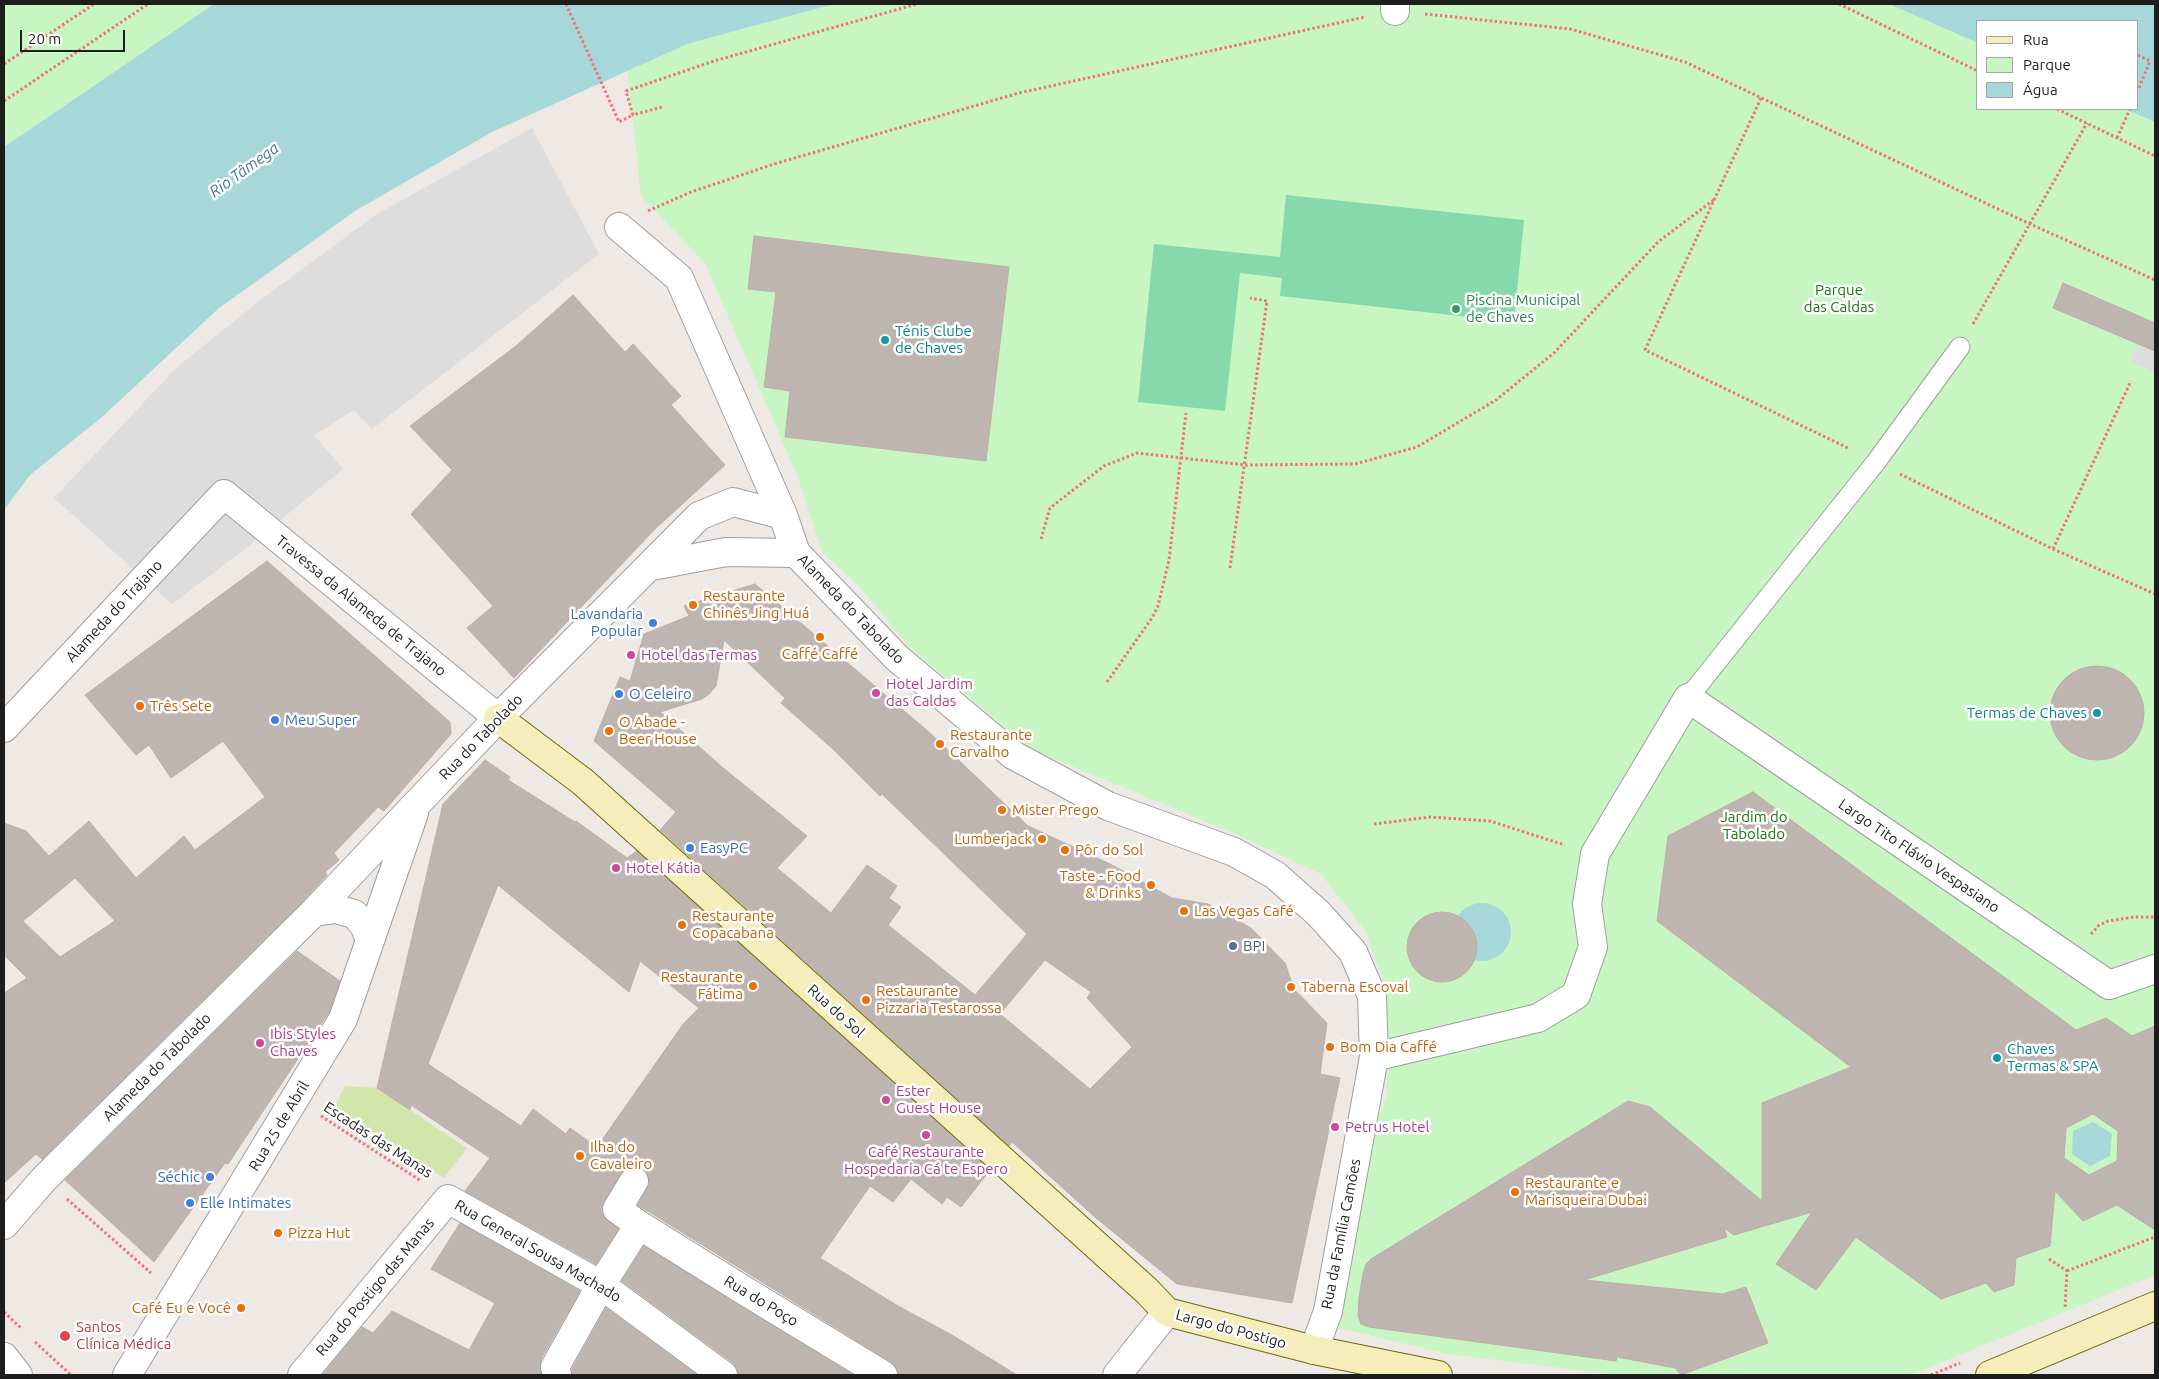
<!DOCTYPE html>
<meta charset="utf-8">
<style>
body{margin:0}
#map{position:relative;width:2159px;height:1379px;overflow:hidden;background:#eee9e4;font-family:Ubuntu,sans-serif}
canvas{display:block}
.frame{position:absolute;inset:0;border:5px solid #1d1d1d;pointer-events:none}
.legend{position:absolute;left:1976px;top:20px;width:162px;height:90px;box-sizing:border-box;background:#fff;border:1px solid #a5a5a5;margin:0;padding:6px 9px;list-style:none;font-size:15px;color:#1d1d1d}
.legend li{display:flex;align-items:center;gap:10px;height:25px}
.legend b{width:25px;border:1px solid #a5a5a5}
.scale{position:absolute;left:20px;top:30px;width:105px;height:22px;box-sizing:border-box;border:2px solid #1d1d1d;border-top:0;padding-left:6px;font-size:15px;line-height:18px;white-space:nowrap;color:#1d1d1d;-webkit-text-stroke:4px #fff;paint-order:stroke}
</style>
<div id="map">
<canvas width="2159" height="1379"></canvas>
<div class="frame"></div>
<ul class="legend">
<li><b style="height:6px;background:#f6eeba"></b>Rua</li>
<li><b style="height:14px;background:#c7f6c3"></b>Parque</li>
<li><b style="height:14px;background:#a6d7d9"></b>Água</li>
</ul>
<div class="scale">20 m</div>
</div>
<script>
const g = document.querySelector('canvas').getContext('2d');
g.lineJoin = 'round';
function paint(path, color) {
  g.fillStyle = color;
  g.fill(path, 'evenodd');
}
function poly(rows) {
  const path = new Path2D();
  for (const r of rows) {
    if (r.length === 3) {
      path.moveTo(r[0] + r[2], r[1]);
      path.arc(r[0], r[1], r[2], 0, 2 * Math.PI);
      continue;
    }
    path.moveTo(r[0], r[1]);
    for (let i = 2; i < r.length; i += 2) path.lineTo(r[i], r[i + 1]);
  }
  return path;
}
function strokePath(path, color, width, dash) {
  g.strokeStyle = color;
  g.lineWidth = width;
  g.lineCap = dash ? 'butt' : 'round';
  g.setLineDash(dash || []);
  g.stroke(path);
}
function write(font, color, halo, rows, align = 'center') {
  g.font = font + ' Ubuntu,sans-serif';
  g.lineWidth = 5;
  g.setLineDash([]);
  g.textBaseline = 'middle';
  g.strokeStyle = halo;
  g.fillStyle = color;
  for (const [text, x, y, turn = 0] of rows) {
    g.save();
    g.translate(x, y);
    g.rotate((+turn || 0) * Math.PI / 180);
    g.textAlign = isNaN(turn) ? turn : align;
    if (halo) g.strokeText(text, 0, 0);
    g.fillText(text, 0, 0);
    g.restore();
  }
}
paint(poly([
 [345,1086,377,1088,467,1148,444,1178,333,1110]
]), '#d2e6ac');
paint(poly([
 [4,4,214,4,4,147],
 [834,4,1889,4,1978,43,1978,109,2125,109,2155,122,2155,343,2141,337,2130,361,2155,373,2155,1275,1911,1375,1617,1375,1448,1354,1313,1322,1387,1094,1387,992,1365,930,1321,874,1240,836,1031,749,910,647,857,584,822,552,797,475,705,263,641,196,627,70,687,44],
 [754,236,1009,267,986,461,785,437,790,391,764,387,776,292,748,289]
]), '#c7f6c3');
paint(poly([
 [1286,195,1524,220,1514,322,1280,296,1282,278,1240,273,1225,411,1138,402,1154,244,1280,257]
]), '#86d9aa');
paint(poly([
 [532,128,599,254,372,429,354,410,314,435,343,469,240,553,172,604,54,498,177,367,263,298,377,214],
 [2141,336,2155,343,2155,373,2130,361]
]), '#ddd');
paint(poly([
 [214,4,834,4,687,44,492,132,355,211,219,308,102,417,30,475,4,510,4,147],
 [1889,4,2155,4,2155,122,2125,109,2138,109,2138,21,1978,21,1978,43],
 [1482,932,29],
 [2093,1122,2112,1134,2110,1156,2090,1166,2072,1154,2073,1131]
]), '#a6d7d9');
const building = poly([
 [754,236,1009,267,986,461,785,437,790,391,764,387,776,292,748,289,754,236],
 [2063,283,2155,323,2155,351,2053,308,2063,283],
 [573,295,625,352,633,344,681,396,671,405,725,465,655,529,514,678,467,628,493,606,411,514,452,470,410,426,516,346,573,295],
 [267,561,450,722,451,734,384,811,378,807,334,853,339,860,325,872,327,875,303,901,42,1159,36,1154,4,1183,4,993,27,978,4,955,4,823,26,831,49,856,89,821,136,878,184,836,195,850,265,797,223,741,171,778,149,745,136,755,85,695,267,561],
 [75,878,115,921,60,957,23,921,75,878],
 [755,584,930,733,1028,826,1110,864,1172,898,1208,904,1251,928,1285,963,1294,989,1327,1023,1320,1074,1340,1078,1292,1303,1177,1284,1096,1218,1012,1142,1009,1146,660,830,676,812,594,741,620,677,630,681,644,634,689,616,684,606,755,584],
 [724,640,785,698,781,703,833,749,880,796,882,794,1027,934,975,995,888,925,901,907,889,898,897,886,867,865,831,913,777,868,807,836,722,767,660,712,702,699,709,694,716,686,724,640],
 [1045,960,1091,992,1087,998,1132,1047,1090,1089,1000,1014,1045,960],
 [2097,713,47],
 [485,760,510,777,508,780,575,822,576,821,627,858,637,851,990,1170,961,1207,947,1197,942,1204,911,1179,893,1202,870,1186,820,1258,898,1306,952,1335,1017,1375,899,1375,896,1367,891,1362,638,1205,650,1182,647,1173,642,1167,634,1165,626,1168,621,1173,604,1201,601,1209,603,1216,618,1229,596,1264,465,1191,490,1158,411,1105,410,1110,377,1088,443,804,485,760],
 [498,885,629,992,640,961,699,1008,684,1023,597,1147,570,1128,566,1134,533,1109,521,1126,428,1064,498,885],
 [1753,792,2076,1030,2106,1018,2132,1036,2155,1026,2155,1230,2117,1205,2083,1221,2055,1191,2050,1246,2016,1258,2014,1285,1994,1292,1986,1283,1941,1299,1856,1237,1816,1290,1776,1264,1812,1212,1734,1235,1724,1228,1727,1237,1584,1280,1723,1294,1746,1287,1768,1343,1681,1375,1675,1368,1617,1357,1616,1361,1369,1327,1361,1324,1358,1316,1359,1297,1363,1274,1366,1264,1371,1259,1628,1101,1650,1107,1762,1201,1762,1103,1851,1067,1657,921,1668,836,1753,792],
 [2093,1114,2118,1131,2117,1161,2089,1175,2064,1158,2066,1128,2093,1114],
 [1442,947,35],
 [297,951,340,981,329,1012,228,1164,225,1163,154,1262,65,1180,297,951],
 [460,1223,580,1291,541,1359,541,1375,322,1375,362,1327,373,1333,392,1311,469,1350,495,1303,431,1269,460,1223],
 [644,1246,737,1304,853,1375,738,1375,737,1368,732,1362,622,1281,644,1246],
 [606,1308,697,1375,572,1375,572,1369,606,1308]
]);
paint(building, '#beb4b0');
strokePath(building, '#bfada7', 1);
const lane = poly([
 [1688,698,1876,462,1960,347]
]);
const street = poly([
 [1395,4,1395,11],
 [619,227,679,278,783,515,796,553,897,658,1013,755,1108,806,1234,852,1275,875,1318,913,1353,952,1372,996,1374,1057,1328,1311,1314,1350],
 [652,566,726,552,796,553],
 [4,728,224,494,498,718],
 [314,912,336,909,354,914,364,925,370,940],
 [1374,1057,1538,1018,1576,995,1593,947,1587,904,1595,854,1688,698,2109,985,2155,969],
 [634,1181,617,1209,639,1225,745,1291,883,1375],
 [4,1225,44,1179,314,912,498,718,699,516,733,502,783,515],
 [4,1357,18,1375],
 [127,1375,343,1019,414,813],
 [302,1375,448,1199,601,1285,723,1375],
 [557,1375,555,1367,601,1285,639,1225],
 [1117,1375,1167,1312]
]);
const secondary = poly([
 [498,718,583,782,1147,1291,1167,1312,1314,1350,1438,1375],
 [1990,1375,2155,1306]
]);
strokePath(lane, '#9e9e9e', 21);
strokePath(street, '#9e9e9e', 30);
strokePath(secondary, '#6e680b', 30);
strokePath(poly([
 [566,4,619,122,633,115],
 [1839,4,1978,71],
 [1425,14,1570,29,1685,62,2030,224,2155,280],
 [2138,55,2150,61,2138,90],
 [4,64,94,4],
 [1761,98,1645,350,1850,449],
 [4,101,148,4],
 [662,107,633,115,626,91,714,61,917,4],
 [2057,109,2155,156],
 [2117,138,2130,109],
 [648,211,691,192,774,164,1019,93,1365,17],
 [1973,324,2087,123],
 [1900,474,2053,549,2155,594],
 [1041,539,1050,508,1104,466,1137,453,1246,465,1355,464,1417,447,1496,400,1554,353,1658,242,1715,199],
 [2053,549,2131,381],
 [1230,568,1267,301,1250,298],
 [1107,682,1152,618,1158,606,1169,560,1186,413],
 [1374,824,1430,817,1490,821,1565,845],
 [2091,934,2099,925,2108,921,2134,917,2155,917],
 [321,1116,421,1181],
 [67,1199,151,1273],
 [2049,1259,2067,1271,2065,1308],
 [2067,1271,2155,1237],
 [4,1312,22,1329],
 [35,1342,71,1375],
 [1931,1375,1960,1363]
]), '#f2717a', 3, [2.5, 2.5]);
strokePath(lane, '#fff', 19);
strokePath(street, '#fff', 28);
strokePath(secondary, '#f6eeba', 28);
for (const [x, y, r, color] of [
 [1456,309,5,"#2e9e5b"],
 [885,340,5,"#0f9aa8"],
 [693,605,5,"#e8710a"],
 [653,623,5,"#3f7fe0"],
 [820,637,5,"#e8710a"],
 [631,655,5,"#d1479c"],
 [876,693,5,"#d1479c"],
 [619,694,5,"#3f7fe0"],
 [140,706,5,"#e8710a"],
 [2097,713,5,"#0f9aa8"],
 [275,720,5,"#3f7fe0"],
 [609,731,5,"#e8710a"],
 [940,744,5,"#e8710a"],
 [1002,810,5,"#e8710a"],
 [1042,839,5,"#e8710a"],
 [690,848,5,"#3f7fe0"],
 [1065,850,5,"#e8710a"],
 [616,868,5,"#d1479c"],
 [1151,885,5,"#e8710a"],
 [1184,911,5,"#e8710a"],
 [682,925,5,"#e8710a"],
 [1233,946,5,"#5c6f8a"],
 [753,986,5,"#e8710a"],
 [1291,987,5,"#e8710a"],
 [866,1000,5,"#e8710a"],
 [260,1043,5,"#d1479c"],
 [1330,1047,5,"#e8710a"],
 [1997,1058,5,"#0f9aa8"],
 [886,1100,5,"#d1479c"],
 [1335,1127,5,"#d1479c"],
 [926,1135,5,"#d1479c"],
 [580,1156,5,"#e8710a"],
 [210,1177,5,"#3f7fe0"],
 [1515,1192,5,"#e8710a"],
 [190,1203,5,"#3f7fe0"],
 [278,1233,5,"#e8710a"],
 [241,1308,5,"#e8710a"],
 [65,1336,6,"#e0444e"]
]) {
  const dot = new Path2D();
  dot.arc(x, y, r, 0, 2 * Math.PI);
  g.fillStyle = color;
  g.fill(dot);
  strokePath(dot, '#fff', 2);
}
write('15px', '#1a7511', '#fff', [
 ["Parque",1839,290],
 ["das Caldas",1839,307],
 ["Jardim do",1754,817],
 ["Tabolado",1754,834]
]);
write('15px', '#27864d', '#fff', [
 ["Piscina Municipal",1466,300],
 ["de Chaves",1466,317]
], 'left');
write('15px', '#0d838f', '#fff', [
 ["Ténis Clube",895,331],
 ["de Chaves",895,348],
 ["Termas de Chaves",2087,713,"right"],
 ["Chaves",2007,1049],
 ["Termas & SPA",2007,1066]
], 'left');
write('15px', '#c56008', '#fff', [
 ["Restaurante",703,596],
 ["Chinês Jing Huá",703,613],
 ["Caffé Caffé",820,654,"center"],
 ["Três Sete",150,706],
 ["O Abade -",619,722],
 ["Beer House",619,739],
 ["Restaurante",950,735],
 ["Carvalho",950,752],
 ["Mister Prego",1012,810],
 ["Lumberjack",1032,839,"right"],
 ["Pôr do Sol",1075,850],
 ["Taste - Food",1141,876,"right"],
 ["& Drinks",1141,893,"right"],
 ["Las Vegas Café",1194,911],
 ["Restaurante",692,916],
 ["Copacabana",692,933],
 ["Restaurante",743,977,"right"],
 ["Fátima",743,994,"right"],
 ["Taberna Escoval",1301,987],
 ["Restaurante",876,991],
 ["Pizzaria Testarossa",876,1008],
 ["Bom Dia Caffé",1340,1047],
 ["Ilha do",590,1147],
 ["Cavaleiro",590,1164],
 ["Restaurante e",1525,1183],
 ["Marisqueira Dubai",1525,1200],
 ["Pizza Hut",288,1233],
 ["Café Eu e Você",231,1308,"right"]
], 'left');
write('15px', '#1d1d1d', '#fff', [
 ["Travessa da Alameda de Trajano",361,606,39],
 ["Alameda do Tabolado",851,609,46],
 ["Alameda do Trajano",114,611,-47],
 ["Rua do Tabolado",481,737,-46],
 ["Largo Tito Flávio Vespasiano",1919,856,34],
 ["Rua do Sol",836,1011,42],
 ["Alameda do Tabolado",157,1067,-45],
 ["Rua 25 de Abril",279,1126,-59],
 ["Escadas das Manas",378,1140,33],
 ["Rua da Família Camões",1341,1234,-79],
 ["Rua General Sousa Machado",538,1251,30],
 ["Rua do Postigo das Manas",375,1287,-50],
 ["Rua do Poço",761,1301,31],
 ["Largo do Postigo",1231,1329,15]
]);
write('15px', '#366cbe', '#fff', [
 ["Lavandaria",643,614,"right"],
 ["Popular",643,631,"right"],
 ["O Celeiro",629,694],
 ["Meu Super",285,720],
 ["EasyPC",700,848],
 ["Séchic",200,1177,"right"],
 ["Elle Intimates",200,1203]
], 'left');
write('15px', '#b23c85', '#fff', [
 ["Hotel das Termas",641,655],
 ["Hotel Jardim",886,684],
 ["das Caldas",886,701],
 ["Hotel Kátia",626,868],
 ["Ibis Styles",270,1034],
 ["Chaves",270,1051],
 ["Ester",896,1091],
 ["Guest House",896,1108],
 ["Petrus Hotel",1345,1127],
 ["Café Restaurante",926,1152,"center"],
 ["Hospedaria Cá te Espero",926,1169,"center"]
], 'left');
write('15px', '#4e5e75', '#fff', [
 ["BPI",1243,946]
], 'left');
write('15px', '#be3a42', '#fff', [
 ["Santos",76,1327],
 ["Clínica Médica",76,1344]
], 'left');
write('italic 16px', '#467991', '#fff', [
 ["Rio Tâmega",244,170,-36]
]);
</script>
